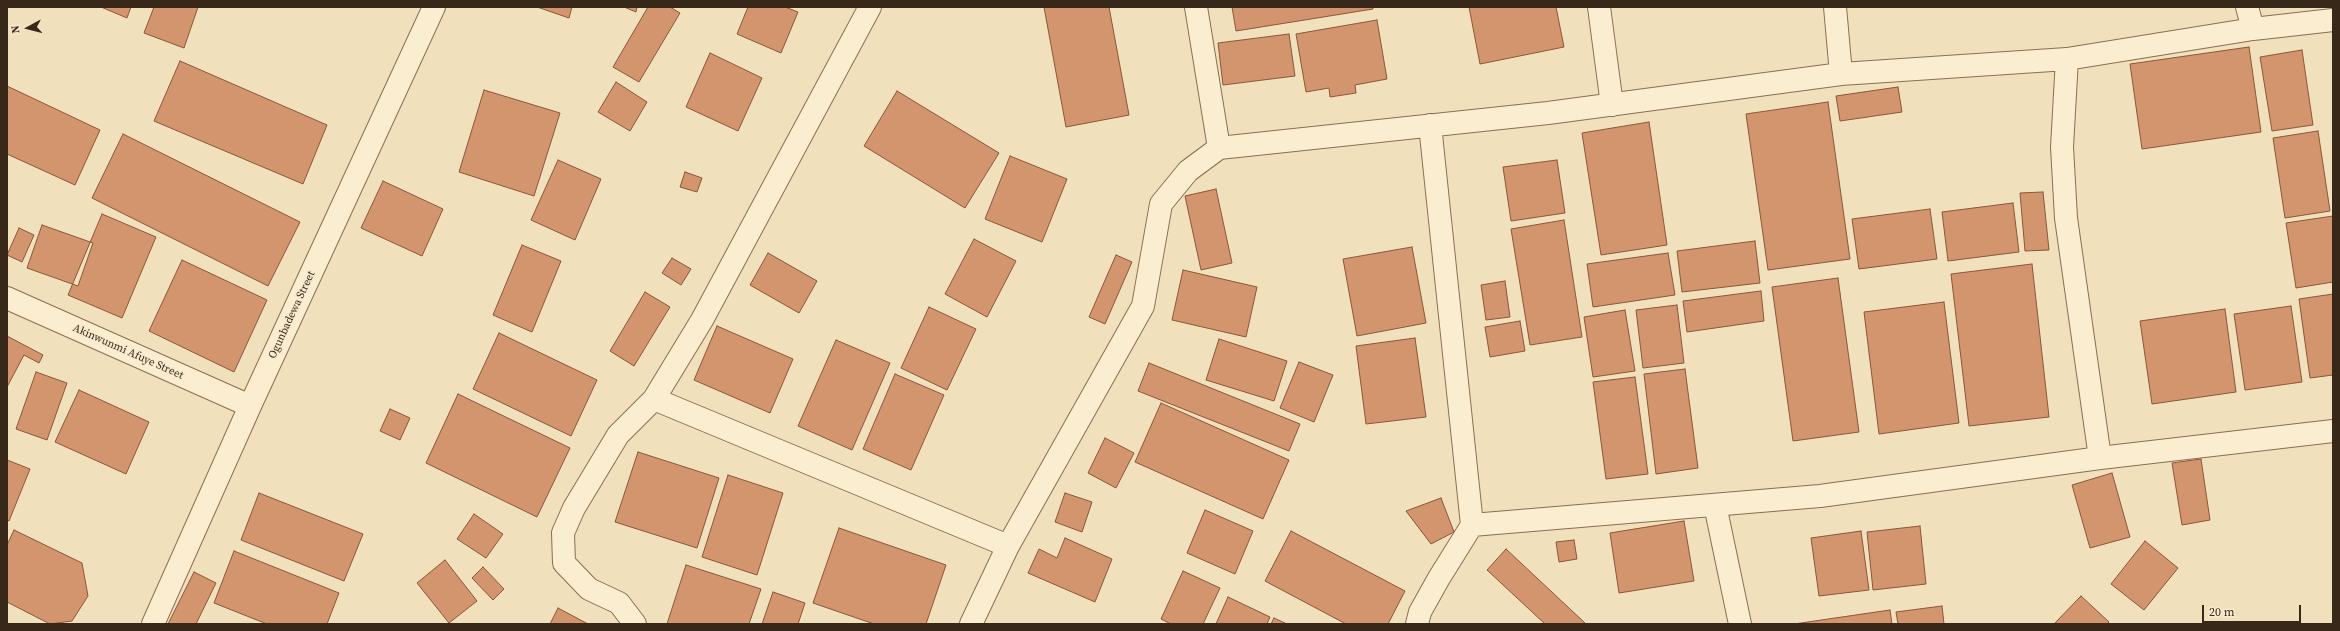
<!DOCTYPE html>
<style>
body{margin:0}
#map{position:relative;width:2340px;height:631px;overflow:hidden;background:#f1e0bc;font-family:"Source Serif 4",serif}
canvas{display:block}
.frame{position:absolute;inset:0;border:8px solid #38281a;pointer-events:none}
.north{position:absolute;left:8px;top:8px;width:40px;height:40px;-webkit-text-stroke:3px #f8eacc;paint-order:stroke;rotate:263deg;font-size:11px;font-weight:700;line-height:16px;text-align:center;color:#38281a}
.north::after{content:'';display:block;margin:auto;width:14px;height:18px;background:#38281a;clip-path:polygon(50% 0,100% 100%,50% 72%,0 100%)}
.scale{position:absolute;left:2202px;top:605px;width:99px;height:18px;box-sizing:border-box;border:2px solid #38281a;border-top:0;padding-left:5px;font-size:12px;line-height:14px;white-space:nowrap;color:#38281a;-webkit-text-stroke:3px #f8eacc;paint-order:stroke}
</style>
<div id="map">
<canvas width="2340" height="631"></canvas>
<div class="frame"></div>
<div class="north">N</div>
<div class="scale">20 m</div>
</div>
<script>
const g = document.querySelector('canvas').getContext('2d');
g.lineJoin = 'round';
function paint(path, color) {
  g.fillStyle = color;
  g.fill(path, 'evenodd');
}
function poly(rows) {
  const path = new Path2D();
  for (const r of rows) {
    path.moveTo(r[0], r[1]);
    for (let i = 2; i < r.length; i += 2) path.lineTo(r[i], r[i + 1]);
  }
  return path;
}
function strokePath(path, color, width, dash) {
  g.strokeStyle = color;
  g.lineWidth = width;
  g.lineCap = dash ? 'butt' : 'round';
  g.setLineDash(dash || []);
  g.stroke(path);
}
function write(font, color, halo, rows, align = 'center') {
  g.font = font + ' "Source Serif 4",serif';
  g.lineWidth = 3;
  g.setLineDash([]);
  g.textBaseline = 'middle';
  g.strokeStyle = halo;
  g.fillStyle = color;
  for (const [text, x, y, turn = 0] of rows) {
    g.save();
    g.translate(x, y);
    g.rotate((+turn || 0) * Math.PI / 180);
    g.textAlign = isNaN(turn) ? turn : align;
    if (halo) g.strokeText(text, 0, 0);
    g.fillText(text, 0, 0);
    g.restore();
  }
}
const building = poly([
 [101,7,131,7,127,18,101,7],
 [154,7,198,7,184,48,144,33,154,7],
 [537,7,572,7,569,18,537,7],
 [624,7,637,7,636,12,624,7],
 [648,7,670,7,680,13,639,82,613,67,648,7],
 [748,7,785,7,798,12,781,53,737,34,748,7],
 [1044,7,1109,7,1129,115,1066,127,1044,7],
 [1232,7,1373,7,1373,9,1236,31,1232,7],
 [1469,7,1556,7,1564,47,1480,64,1469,7],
 [1377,20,1387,79,1355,85,1356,93,1330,97,1329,88,1306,92,1296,34,1377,20],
 [1289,34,1295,76,1223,85,1218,43,1289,34],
 [2249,47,2261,132,2142,149,2130,64,2249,47],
 [2302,50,2313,125,2272,131,2260,57,2302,50],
 [710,53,762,78,738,131,686,107,710,53],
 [180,61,327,125,303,184,154,121,180,61],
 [616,82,647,102,630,131,598,112,616,82],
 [7,86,100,130,75,185,7,154,7,86],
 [1898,87,1902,112,1840,121,1836,96,1898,87],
 [484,90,560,113,534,196,459,172,484,90],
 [897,91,999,153,965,208,864,146,897,91],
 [1828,102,1850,259,1768,270,1746,114,1828,102],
 [1649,122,1667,245,1601,255,1582,133,1649,122],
 [2318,131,2330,211,2285,218,2273,138,2318,131],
 [123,134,300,222,268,286,92,198,123,134],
 [1010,156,1067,179,1042,242,985,219,1010,156],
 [558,160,601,179,575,240,531,220,558,160],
 [1557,160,1565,213,1511,221,1503,167,1557,160],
 [685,172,702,178,697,192,680,187,685,172],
 [383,181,443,209,422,256,361,228,383,181],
 [1216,189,1232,263,1201,270,1185,196,1216,189],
 [2043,192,2049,250,2025,251,2020,193,2043,192],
 [2013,203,2019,252,1948,261,1942,212,2013,203],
 [1930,209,1937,259,1859,269,1852,219,1930,209],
 [102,214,156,237,122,318,68,295,102,214],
 [2333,216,2333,282,2296,288,2286,223,2333,216],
 [1564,220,1582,337,1530,345,1511,229,1564,220],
 [42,225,93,243,78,286,27,268,42,225],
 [19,228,34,235,22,262,7,255,19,228],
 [974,239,1016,261,987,317,945,294,974,239],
 [1755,241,1760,283,1682,292,1677,251,1755,241],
 [522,245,561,261,532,332,493,315,522,245],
 [1412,247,1426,323,1357,336,1343,259,1412,247],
 [768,253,817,281,799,313,750,285,768,253],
 [1668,253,1675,295,1593,307,1587,264,1668,253],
 [1116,255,1132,262,1105,324,1089,317,1116,255],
 [672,258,691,269,681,285,662,273,672,258],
 [182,260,267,300,234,372,149,331,182,260],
 [2032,264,2049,417,1969,426,1951,274,2032,264],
 [1183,270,1257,287,1246,337,1172,320,1183,270],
 [1838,278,1859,432,1793,441,1772,287,1838,278],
 [1505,281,1510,317,1486,320,1481,285,1505,281],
 [1761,291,1764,321,1687,332,1683,301,1761,291],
 [645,292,670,307,634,366,610,351,645,292],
 [2333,294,2333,375,2310,378,2299,299,2333,294],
 [1944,302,1959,423,1879,434,1864,312,1944,302],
 [1677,305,1684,363,1643,368,1636,310,1677,305],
 [2291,306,2302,382,2245,390,2234,314,2291,306],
 [929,307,976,329,947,390,901,368,929,307],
 [2225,309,2236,392,2152,404,2140,321,2225,309],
 [1625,310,1635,371,1593,377,1584,317,1625,310],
 [1520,321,1525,351,1490,357,1485,327,1520,321],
 [717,326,793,359,770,413,694,380,717,326],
 [499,333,597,380,571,436,473,389,499,333],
 [7,336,43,355,39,363,24,355,7,387,7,336],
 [1415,338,1426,417,1366,424,1356,346,1415,338],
 [1219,339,1287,361,1274,401,1206,380,1219,339],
 [836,340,890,363,852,450,798,426,836,340],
 [1299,362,1333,375,1314,422,1280,408,1299,362],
 [1149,363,1300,424,1289,451,1138,391,1149,363],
 [1685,369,1698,468,1656,474,1644,374,1685,369],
 [36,372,67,383,47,440,16,429,36,372],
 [895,374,944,395,911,470,863,449,895,374],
 [1635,377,1648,474,1606,479,1593,382,1635,377],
 [79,390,149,422,126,474,55,442,79,390],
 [458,394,570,448,537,517,426,463,458,394],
 [1161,403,1289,460,1263,519,1135,462,1161,403],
 [390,409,410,418,400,440,380,431,390,409],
 [1105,438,1134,453,1116,488,1088,473,1105,438],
 [638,452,719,478,697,548,615,522,638,452],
 [2201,459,2210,520,2182,525,2172,463,2201,459],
 [7,460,30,469,9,521,7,520,7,460],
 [2112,473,2130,537,2090,548,2072,485,2112,473],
 [728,475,783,493,757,575,702,557,728,475],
 [259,493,363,534,344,581,241,540,259,493],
 [1065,493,1092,502,1082,532,1055,522,1065,493],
 [1441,498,1454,532,1431,544,1406,511,1441,498],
 [1205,510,1253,531,1235,574,1187,553,1205,510],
 [474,514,503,534,486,558,457,539,474,514],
 [1684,521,1694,581,1619,593,1610,533,1684,521],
 [1920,526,1926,584,1873,590,1867,532,1920,526],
 [839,528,946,565,926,624,874,624,813,603,839,528],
 [14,530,82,563,88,596,72,621,50,624,7,602,7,545,14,530],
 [1291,531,1405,591,1388,624,1346,624,1265,581,1291,531],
 [1861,531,1869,590,1819,596,1811,538,1861,531],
 [1065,538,1112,559,1095,602,1028,573,1039,549,1057,558,1065,538],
 [1574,540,1577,559,1559,562,1556,542,1574,540],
 [2145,541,2178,568,2144,610,2111,584,2145,541],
 [1506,549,1585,623,1585,624,1545,624,1487,570,1506,549],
 [234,551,339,593,327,624,267,624,214,603,234,551],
 [445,560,477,601,449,623,417,583,445,560],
 [686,565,761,589,749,624,667,624,686,565],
 [483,567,504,589,493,600,472,578,483,567],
 [1183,571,1220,588,1203,624,1171,624,1161,619,1183,571],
 [194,572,216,583,196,624,168,624,194,572],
 [773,592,805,603,798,624,762,624,773,592],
 [2081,596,2109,622,2107,624,2054,624,2081,596],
 [1228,597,1270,617,1267,624,1216,624,1228,597],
 [1942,606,1944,624,1898,624,1896,612,1942,606],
 [558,608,588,624,550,624,558,608],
 [1890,610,1892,624,1794,624,1890,610],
 [1274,618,1287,624,1271,624,1274,618]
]);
paint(building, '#d2956e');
strokePath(building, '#8b5638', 1);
const minor = poly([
 [1599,7,1612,105],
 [1835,7,1841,74],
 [2247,7,2253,29],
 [2067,59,2062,147,2066,218,2100,458],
 [1430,125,1472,525],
 [1219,148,1548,113,1841,74,2067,59,2253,29,2333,20],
 [7,298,250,406],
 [654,399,1008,546],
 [1715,505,1740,624],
 [153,624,250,406,434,7],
 [635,624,619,603,589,589,564,563,563,533,574,508,618,435,654,399,702,320,870,7],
 [971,624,1008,546,1143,306,1161,204,1188,171,1219,148,1196,7],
 [1417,624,1420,612,1439,578,1472,525,1820,496,2100,458,2333,431]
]);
strokePath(minor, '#8a6f54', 24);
strokePath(minor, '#fbedcf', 22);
write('11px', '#38281a', '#f8eacc', [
 ["Ogunbadewa Street",292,315,-65],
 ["Akinwunmi Afuye Street",128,352,24]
]);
</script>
